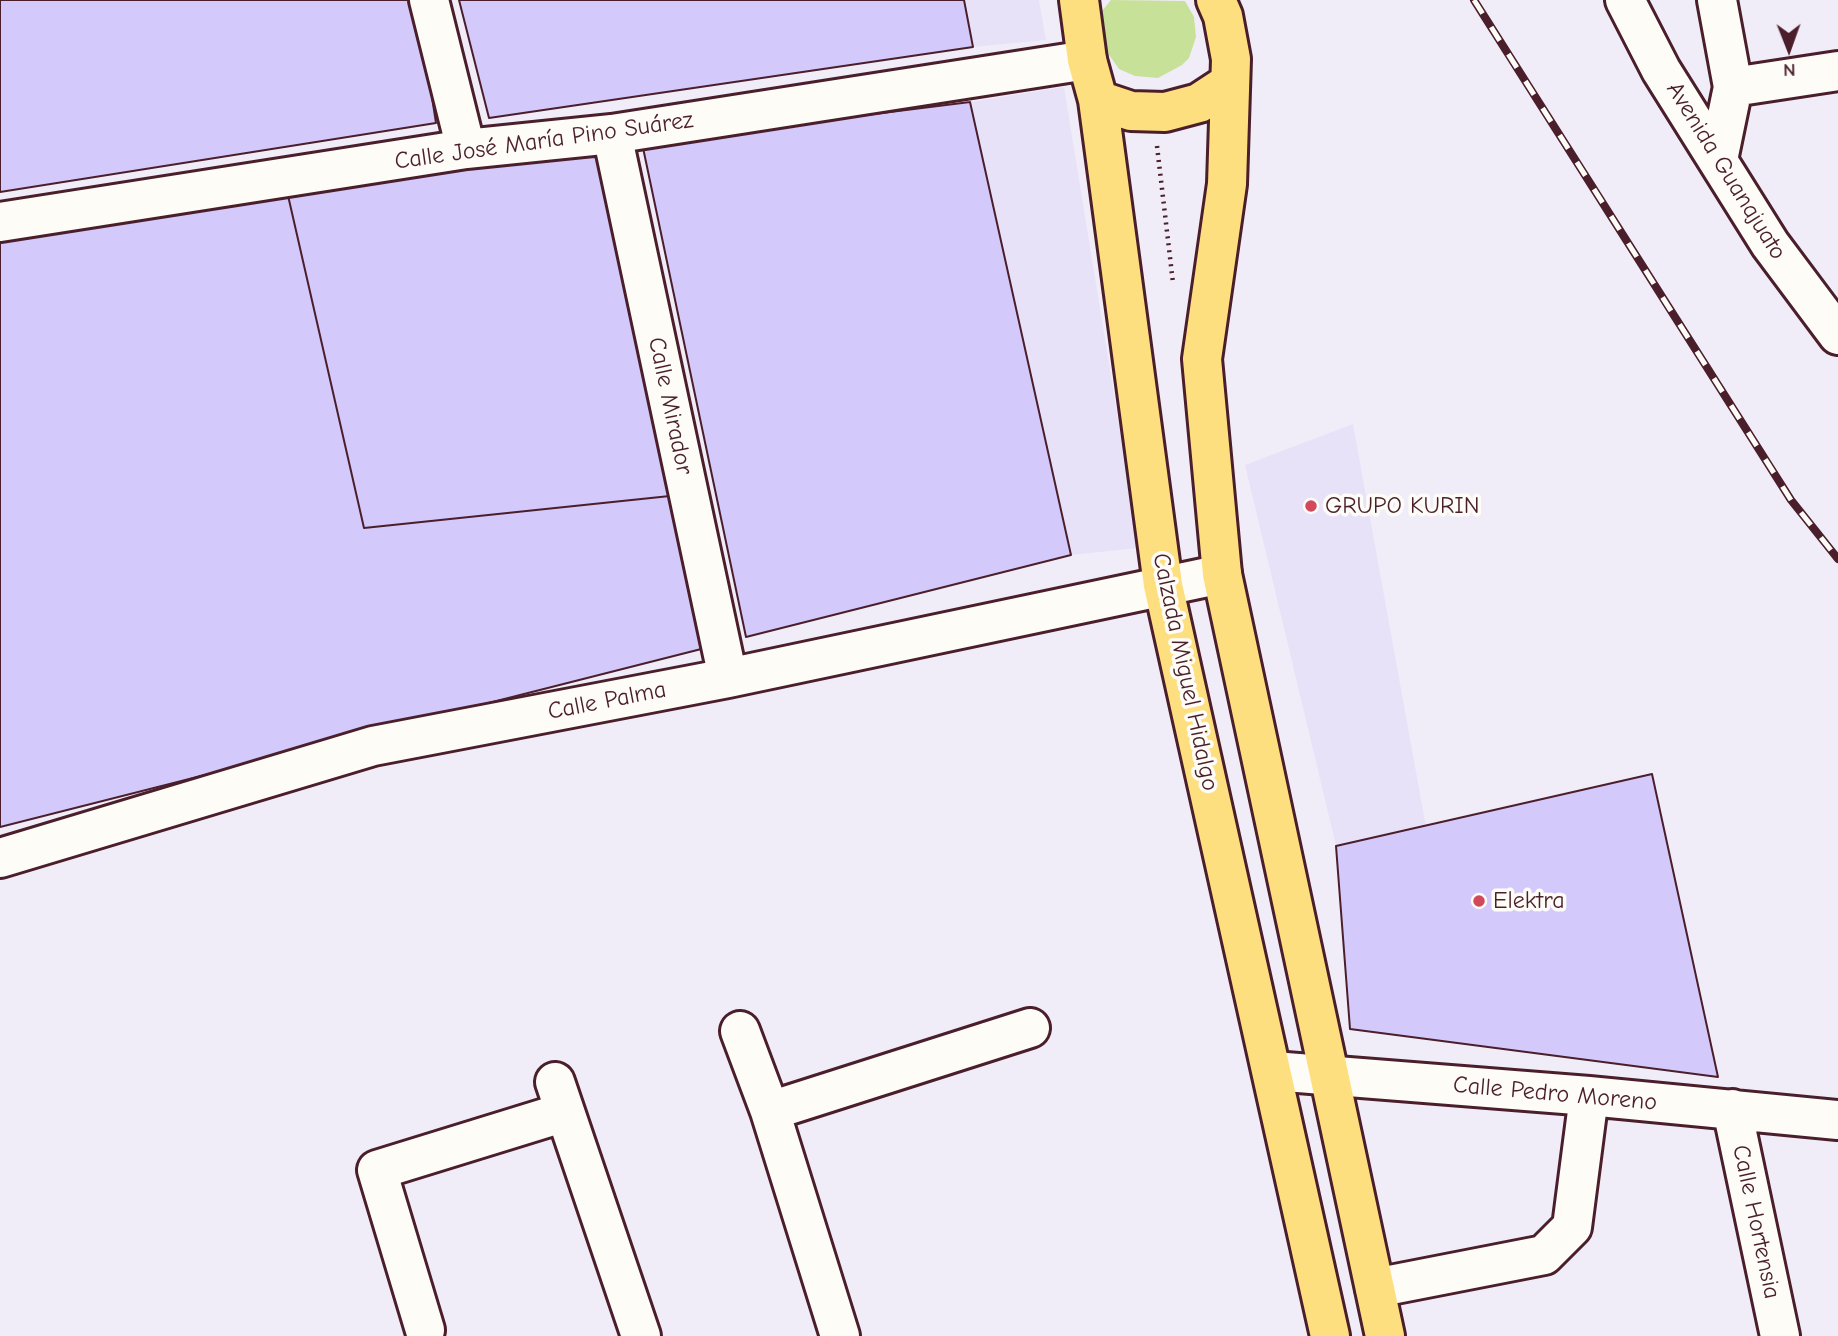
<!DOCTYPE html>
<meta charset="utf-8">
<style>
body{margin:0}
#map{position:relative;width:1838px;height:1336px;overflow:hidden;background:#f1edf8;font-family:"Comic Neue",sans-serif}
canvas{display:block}
.north{position:absolute;left:1754px;top:14px;width:70px;height:70px;-webkit-text-stroke:5px #fdfcf7;paint-order:stroke;rotate:179deg;font-size:19px;font-weight:700;line-height:28px;text-align:center;color:#4a1f2b}
.north::after{content:'';display:block;margin:auto;width:24px;height:32px;background:#4a1f2b;clip-path:polygon(50% 0,100% 100%,50% 72%,0 100%)}
</style>
<div id="map">
<canvas width="1838" height="1336"></canvas>
<div class="north">N</div>
</div>
<script>
const g = document.querySelector('canvas').getContext('2d');
g.lineJoin = 'round';
function paint(path, color) {
  g.fillStyle = color;
  g.fill(path, 'evenodd');
}
function poly(rows) {
  const path = new Path2D();
  for (const r of rows) {
    path.moveTo(r[0], r[1]);
    for (let i = 2; i < r.length; i += 2) path.lineTo(r[i], r[i + 1]);
  }
  return path;
}
function strokePath(path, color, width, dash) {
  g.strokeStyle = color;
  g.lineWidth = width;
  g.lineCap = dash ? 'butt' : 'round';
  g.setLineDash(dash || []);
  g.stroke(path);
}
function write(font, color, halo, rows, align = 'center') {
  g.font = font + ' "Comic Neue",sans-serif';
  g.lineWidth = 7;
  g.setLineDash([]);
  g.textBaseline = 'middle';
  g.strokeStyle = halo;
  g.fillStyle = color;
  for (const [text, x, y, turn = 0] of rows) {
    g.save();
    g.translate(x, y);
    g.rotate((+turn || 0) * Math.PI / 180);
    g.textAlign = isNaN(turn) ? turn : align;
    if (halo) g.strokeText(text, 0, 0);
    g.fillText(text, 0, 0);
    g.restore();
  }
}
paint(poly([
 [964,0,1039,0,1046,40,973,47],
 [1064,87,1139,548,1071,555,970,102],
 [1353,424,1426,827,1336,846,1245,465]
]), '#e8e2f9');
paint(poly([
 [1111,0,1185,1,1194,17,1196,37,1189,58,1182,65,1158,78,1135,76,1119,69,1107,52,1101,34,1102,11]
]), '#c8e198');
const building = poly([
 [0,0,417,0,436,123,0,192,0,0],
 [459,0,964,0,973,47,489,118,459,0],
 [970,102,1071,555,746,637,642,143,970,102],
 [612,134,689,494,364,528,284,178,612,134],
 [284,178,364,528,689,494,721,644,0,827,0,222,284,178],
 [1652,774,1718,1077,1350,1029,1336,846,1652,774]
]);
paint(building, '#d4c9fb');
strokePath(building, '#4a1f2b', 2);
const minor = poly([
 [429,0,466,149],
 [1625,0,1661,70,1770,244,1838,335],
 [1717,0,1733,87,1718,160],
 [1733,87,1838,71],
 [612,134,728,678],
 [0,222,466,149,612,134,1087,60],
 [0,858,373,746,728,678,1222,574],
 [740,1031,770,1111,840,1336],
 [1273,1071,1589,1096,1838,1120],
 [555,1082,641,1336],
 [1732,1109,1780,1336],
 [770,1111,1030,1028],
 [1375,1288,1544,1255,1572,1227,1589,1096],
 [425,1330,377,1170,565,1112]
]);
const major = poly([
 [1079,0,1087,60,1098,100,1163,585,1330,1336],
 [1216,0,1223,16,1231,59,1227,184,1202,359,1222,574,1385,1336],
 [1098,100,1131,111,1165,112,1199,103,1228,84]
]);
strokePath(minor, '#4a1f2b', 44);
strokePath(major, '#4a1f2b', 44);
strokePath(poly([
 [1157,146,1173,283]
]), '#4a1f2b', 4.5, [2, 5]);
strokePath(minor, '#fdfcf7', 38);
strokePath(major, '#fedf80', 38);
const rail = poly([
 [1474,0,1791,500,1838,559]
]);
strokePath(rail, '#4a1f2b', 8);
strokePath(rail, '#fdfcf7', 5, [16]);
for (const [x, y, r, color] of [
 [1311,506,7,"#d1495b"],
 [1479,901,7,"#d1495b"]
]) {
  const dot = new Path2D();
  dot.arc(x, y, r, 0, 2 * Math.PI);
  g.fillStyle = color;
  g.fill(dot);
  strokePath(dot, '#fdfcf7', 2.5);
}
write('24px', '#4a1f2b', '#fdfcf7', [
 ["Calle José María Pino Suárez",544,141,-8],
 ["Avenida Guanajuato",1726,171,58],
 ["Calle Mirador",670,406,78],
 ["Calzada Miguel Hidalgo",1185,672,78],
 ["Calle Palma",607,701,-11],
 ["Calle Pedro Moreno",1555,1094,5],
 ["Calle Hortensia",1756,1222,78]
]);
write('24px', '#4a1f2b', '#fdfcf7', [
 ["GRUPO KURIN",1325,506],
 ["Elektra",1493,901]
], 'left');
</script>
